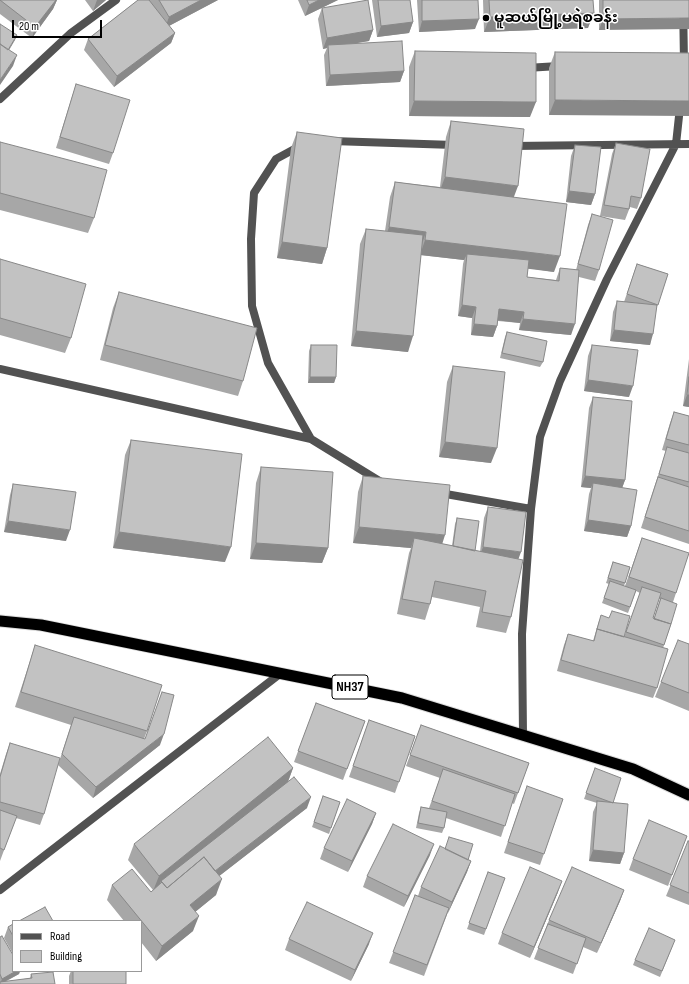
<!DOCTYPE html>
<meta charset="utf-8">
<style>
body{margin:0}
#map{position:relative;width:689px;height:984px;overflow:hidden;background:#fff;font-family:"Sofia Sans Condensed",sans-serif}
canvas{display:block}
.legend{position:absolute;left:12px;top:920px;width:130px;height:52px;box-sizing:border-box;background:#fff;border:1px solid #999;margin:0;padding:5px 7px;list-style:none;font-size:12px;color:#000}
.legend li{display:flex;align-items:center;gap:8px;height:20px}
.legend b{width:20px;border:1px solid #999}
.scale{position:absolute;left:12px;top:20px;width:90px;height:18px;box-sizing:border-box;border:2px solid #000;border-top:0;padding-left:5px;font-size:12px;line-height:14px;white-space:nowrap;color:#000;-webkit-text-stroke:3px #fff;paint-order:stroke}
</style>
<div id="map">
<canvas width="689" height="984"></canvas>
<ul class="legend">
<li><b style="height:5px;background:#525252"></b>Road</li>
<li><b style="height:11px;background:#c2c2c2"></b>Building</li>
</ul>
<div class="scale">20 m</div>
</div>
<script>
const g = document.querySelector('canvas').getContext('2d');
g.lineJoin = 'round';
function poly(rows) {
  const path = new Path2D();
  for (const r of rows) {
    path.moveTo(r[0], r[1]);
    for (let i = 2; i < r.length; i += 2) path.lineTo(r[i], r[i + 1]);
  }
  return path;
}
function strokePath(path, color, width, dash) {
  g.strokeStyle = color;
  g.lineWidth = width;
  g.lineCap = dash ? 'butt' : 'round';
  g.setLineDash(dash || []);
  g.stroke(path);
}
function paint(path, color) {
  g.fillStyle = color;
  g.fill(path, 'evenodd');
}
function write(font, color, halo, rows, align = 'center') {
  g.font = font + ' "Sofia Sans Condensed","Noto Sans Myanmar",sans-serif';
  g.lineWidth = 3;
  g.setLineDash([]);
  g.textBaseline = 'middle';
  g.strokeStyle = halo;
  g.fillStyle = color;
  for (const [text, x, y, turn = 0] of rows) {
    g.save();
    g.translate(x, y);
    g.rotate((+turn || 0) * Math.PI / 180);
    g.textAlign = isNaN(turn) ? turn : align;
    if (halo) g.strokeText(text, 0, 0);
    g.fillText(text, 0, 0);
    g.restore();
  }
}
const trunk = poly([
 [0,621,41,625,402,698,633,769,689,795]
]);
strokePath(trunk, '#dbdbdb', 13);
strokePath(poly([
 [683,0,684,63],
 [526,68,559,66],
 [0,99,71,33,116,0],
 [332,141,454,145],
 [300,146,276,159,254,193,251,239,252,306,268,363,311,439],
 [512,146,689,144],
 [0,369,311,439,381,482],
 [440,493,531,509],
 [523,735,522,634,531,509,540,437,560,381,607,279,676,144,680,107]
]), '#525252', 8);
strokePath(poly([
 [0,890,281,673]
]), '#525252', 8);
strokePath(trunk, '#000', 11);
paint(poly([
 [0,0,57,0,53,9,32,38,0,14],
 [85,0,106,0,93,11],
 [138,0,218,0,169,26,175,33,171,43,114,87,84,50,88,39],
 [298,0,338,0,305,16],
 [372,0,410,0,413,22,409,33,377,37],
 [417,0,478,0,475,29,419,32],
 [483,0,593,0,588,28,484,32],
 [599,0,689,0,599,30],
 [322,8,373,30,369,41,355,43,404,71,400,82,326,86,324,55,327,48,323,49,318,19],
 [415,51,530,117,409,116,409,67],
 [555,52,689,53,549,115,549,68],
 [76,84,113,153,109,164,56,148],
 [451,121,514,197,554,272,528,268,527,277,556,280,560,268,576,270,588,225,592,214,599,270,595,281,579,277,571,335,519,330,520,323,498,321,497,326,493,337,471,335,472,318,458,316,463,264,464,260,421,255,408,352,351,346,360,244,366,229,385,231,390,197,395,182,440,187,446,137],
 [297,132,327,248,322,264,277,258,291,148],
 [0,142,94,218,88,233,0,210],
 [616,143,641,198,637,209,630,207,625,220,600,216,612,154],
 [575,145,595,194,591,205,566,202,571,156],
 [0,259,71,338,65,353,0,335],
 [637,264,668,274,656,309,650,345,610,341,613,312,617,301,624,302],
 [119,292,243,381,238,396,100,360,113,308],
 [507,332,543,362,540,367,500,358,505,337],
 [311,345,336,377,334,383,308,383,309,351],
 [592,345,629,397,584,391,588,356],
 [689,359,689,407,683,406],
 [453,366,491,463,439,457,447,382],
 [593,397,625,480,622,488,631,526,627,537,584,531,589,494,591,488,581,487,589,408],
 [674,412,689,416,689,544,641,528,666,451,662,450,670,423],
 [131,440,225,562,113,548,125,455],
 [261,467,328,548,322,563,250,559,256,483],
 [363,476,442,544,452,546,455,524,457,518,475,551,480,552,484,518,488,507,518,560,511,617,506,633,476,627,480,607,432,597,430,604,425,620,397,614,409,553,411,548,353,543,358,492],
 [13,484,66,541,4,532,10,495],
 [642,538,676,593,673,602,671,624,663,648,657,688,653,698,557,671,564,645,568,634,593,641,599,621,624,637,640,593,636,591,628,613,602,603,609,584,606,583,613,562,630,567,624,586,625,586],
 [659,599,660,599,654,618,653,618],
 [689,644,689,711,655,697,661,682],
 [35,645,147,731,144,739,160,745,93,798,58,765,71,725,15,707,30,661],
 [316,703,365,721,343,780,294,762],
 [369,720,415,736,395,793,349,777],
 [421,725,529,763,514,804,512,803,501,837,446,818,444,828,442,833,416,828,419,813,421,807,429,808,440,778,406,766],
 [10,743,44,814,40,825,16,818,0,861,0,774,6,754],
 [293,768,288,782,307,808,219,876,216,895,195,912,193,931,156,961,141,942,141,921,124,921,107,900,112,885,151,892,153,890,128,860,134,844],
 [595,768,613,803,624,853,620,864,589,861,593,812,597,803,584,799],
 [323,796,340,802,329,834,312,827],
 [523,797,563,799,540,865,504,853],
 [376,813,372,824,348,872,320,859,324,848],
 [687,836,668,886,629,870,633,859],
 [689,841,689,905,666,896],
 [430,855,404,907,363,887,367,876],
 [468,860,471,861,467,872,448,913,448,912,424,976,389,963,415,895,418,896,421,887],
 [488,872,505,878,484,935,467,929],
 [624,890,620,901,597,953,583,947,573,974,534,959,549,920],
 [558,892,530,958,498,944,502,933],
 [13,924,13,954,4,938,8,927],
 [0,937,13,971,20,971,19,974,5,982,30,978,31,974,55,984,0,984],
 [289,939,369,944,351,981,285,950],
 [673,945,660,977,633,965,635,960],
 [71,971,126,971,126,984,69,984,69,976]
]), '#a7a7a7');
paint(poly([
 [56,0,57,0,53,9,32,38,35,27],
 [97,0,106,0,93,11],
 [201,0,218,0,165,28,169,17],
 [319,0,338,0,305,16,309,5],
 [594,13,588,28,484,32,490,17],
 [689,18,689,29,599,30,603,19],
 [479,19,475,29,419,32,422,21],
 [413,22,409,33,377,37,381,26],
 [373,30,369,41,329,48,328,45,327,48,323,49,327,38],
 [175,33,171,43,114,87,117,76],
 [17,35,15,40,5,57,7,52],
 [17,55,13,66,0,85,0,80],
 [404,71,400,82,326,86,330,75],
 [555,100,689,101,689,116,549,115],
 [414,101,536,102,530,117,409,116],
 [445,177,518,186,512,202,439,193],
 [569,191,595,194,591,205,566,202],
 [389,227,426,232,421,247,384,242],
 [425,240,560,256,554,272,466,261,467,254,464,260,420,255],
 [282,242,327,248,322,264,277,258],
 [462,305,476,307,472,318,458,316],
 [499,309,524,312,520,323,495,320],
 [523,319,575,324,571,335,519,330],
 [474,324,497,326,493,337,471,335],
 [614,330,653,334,650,345,610,341],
 [356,331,413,336,408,352,351,346],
 [310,377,336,377,334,383,308,383],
 [588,380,633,386,629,397,584,391],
 [687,395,689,395,689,407,683,406],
 [445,442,497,448,491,463,439,457],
 [585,476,625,480,621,491,593,483,591,488,581,487],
 [588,520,631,526,627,537,584,531],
 [8,521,70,530,66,541,4,532],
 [359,527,445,535,440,551,414,538,411,548,353,543],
 [119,532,231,547,225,562,113,548],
 [256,543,328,548,322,563,250,559],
 [483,547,521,552,517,563,479,558],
 [164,734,160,745,93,798,96,787],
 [293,768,287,784,161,881,159,886,153,891,159,876],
 [311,797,307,808,209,884,213,873],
 [376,813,372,824,348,872,352,861],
 [434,844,430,855,404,907,408,896],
 [593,850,624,853,620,864,589,861],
 [471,861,467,872,448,913,452,902],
 [222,879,216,895,184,921,190,905],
 [562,881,558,892,530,958,534,947],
 [624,890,620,901,597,953,601,943],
 [199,916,193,931,156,961,162,946],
 [373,933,369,944,351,981,355,970],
 [16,971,20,971,19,974,0,984,2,979]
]), '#888');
const building = poly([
 [0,0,56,0,35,27,0,0],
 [138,0,149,0,175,33,117,76,88,39,138,0],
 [159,0,201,0,169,17,159,0],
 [307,0,319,0,309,5,307,0],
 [368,0,373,30,327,38,322,8,368,0],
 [378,0,410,0,413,22,381,26,378,0],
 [422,0,478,0,479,19,422,21,422,0],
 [489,0,593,0,594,13,490,17,489,0],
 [603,0,689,0,689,18,603,19,603,0],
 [0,24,17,35,8,50,0,44,0,24],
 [402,41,404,71,330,75,328,45,402,41],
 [0,44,17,55,0,80,0,44],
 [415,51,536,53,536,102,414,101,415,51],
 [555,52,689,53,689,101,555,100,555,52],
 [76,84,130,100,113,153,60,137,76,84],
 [451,121,524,129,518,186,445,177,451,121],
 [297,132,342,138,327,248,282,242,297,132],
 [0,142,107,170,94,218,0,193,0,142],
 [616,143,650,149,641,198,631,196,629,209,604,205,616,143],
 [575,145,601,147,595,194,569,191,575,145],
 [395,182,567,204,560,256,425,240,426,232,389,227,395,182],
 [592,214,613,220,599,270,578,264,592,214],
 [366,229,423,235,413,336,356,331,366,229],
 [467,254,529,260,527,277,559,281,560,268,579,270,575,324,523,319,524,312,499,309,497,326,474,324,476,307,462,305,467,254],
 [0,259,86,284,71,338,0,318,0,259],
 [637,264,668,274,658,305,627,294,637,264],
 [119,292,257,328,243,381,105,345,119,292],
 [617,301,657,305,653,334,614,330,617,301],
 [507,332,547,341,543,362,502,353,507,332],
 [311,345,337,345,336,377,310,377,311,345],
 [592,345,638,350,633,386,588,380,592,345],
 [453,366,505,372,497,448,445,442,453,366],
 [689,377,689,395,687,395,689,377],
 [593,397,632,401,625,480,585,476,593,397],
 [674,412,689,416,689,445,666,439,674,412],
 [131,440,242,454,231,547,119,532,131,440],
 [667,447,689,453,689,482,659,474,667,447],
 [261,467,333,472,328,548,256,543,261,467],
 [363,476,450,485,445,535,359,527,363,476],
 [658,477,689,487,689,531,645,517,658,477],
 [593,483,637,490,631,526,588,520,593,483],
 [13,484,76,492,70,530,8,521,13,484],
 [488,507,526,512,521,552,483,547,488,507],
 [457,518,479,521,475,551,453,546,457,518],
 [414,538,523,560,511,617,482,612,486,591,435,581,430,604,402,599,414,538],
 [642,538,689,553,676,593,629,577,642,538],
 [613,562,630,567,625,583,608,578,613,562],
 [610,581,636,590,630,607,604,598,610,581],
 [642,587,661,593,653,618,671,624,664,645,626,632,642,587],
 [661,598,677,604,671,624,654,619,661,598],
 [612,611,630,616,624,637,597,629,601,615,609,618,612,611],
 [597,629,668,649,657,688,561,660,568,634,594,641,597,629],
 [678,640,689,644,689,693,661,682,678,640],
 [35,645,162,685,147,731,21,692,35,645],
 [162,692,174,695,164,734,96,787,62,754,74,717,145,739,162,692],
 [316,703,365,721,347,769,298,751,316,703],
 [369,720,415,736,399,782,353,766,369,720],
 [421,725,529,763,518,793,410,755,421,725],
 [268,737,293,768,159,876,134,844,268,737],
 [10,743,60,758,44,814,0,802,0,777,10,743],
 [595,768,621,778,613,803,586,793,595,768],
 [443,769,515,794,505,826,432,801,443,769],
 [294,777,311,797,215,871,204,857,167,888,161,881,294,777],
 [527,786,563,799,544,854,508,842,527,786],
 [323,796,340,802,331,828,314,822,323,796],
 [347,799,376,813,352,861,324,848,347,799],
 [597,801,628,804,624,853,593,850,597,801],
 [421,807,447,812,444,828,418,823,421,807],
 [0,810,17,816,4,850,0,848,0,810],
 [649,820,687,836,672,875,633,859,649,820],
 [393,824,434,844,408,896,367,876,393,824],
 [449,837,473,844,468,860,445,849,449,837],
 [688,841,689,841,689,893,670,885,688,841],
 [440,846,471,861,452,902,421,887,440,846],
 [204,857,222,879,190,905,199,916,162,946,112,885,132,869,151,892,162,882,167,888,204,857],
 [530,867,562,881,534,947,502,933,530,867],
 [572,867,624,890,601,943,549,920,572,867],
 [488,872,505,878,486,929,469,923,488,872],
 [415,895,449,908,427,965,393,952,415,895],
 [307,902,373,933,355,970,289,939,307,902],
 [45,907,53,921,19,921,45,907],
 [13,924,13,936,8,927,13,924],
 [548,924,586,938,577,964,538,948,548,924],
 [649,928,675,940,662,971,635,960,649,928],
 [2,936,13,955,13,971,16,971,2,979,0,974,0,937,2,936],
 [73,971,126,971,126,984,73,984,73,971],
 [53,972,55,984,0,984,0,982,32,978,31,974,53,972]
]);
paint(building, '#c2c2c2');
strokePath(building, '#888', 1);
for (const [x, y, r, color] of [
 [486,18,4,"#000"]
]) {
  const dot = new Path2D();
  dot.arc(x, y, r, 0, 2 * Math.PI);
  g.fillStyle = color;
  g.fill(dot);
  strokePath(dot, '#fff', 1.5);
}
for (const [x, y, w] of [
 [350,687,36]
]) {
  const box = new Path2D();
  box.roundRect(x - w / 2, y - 12, w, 24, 3);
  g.fillStyle = '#fff';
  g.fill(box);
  strokePath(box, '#000', 1);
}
write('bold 14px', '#000', null, [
 ["NH37",350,687]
]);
write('bold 15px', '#000', '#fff', [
 ["မူဆယ်မြို့မရဲစခန်း",494,18]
], 'left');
</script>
